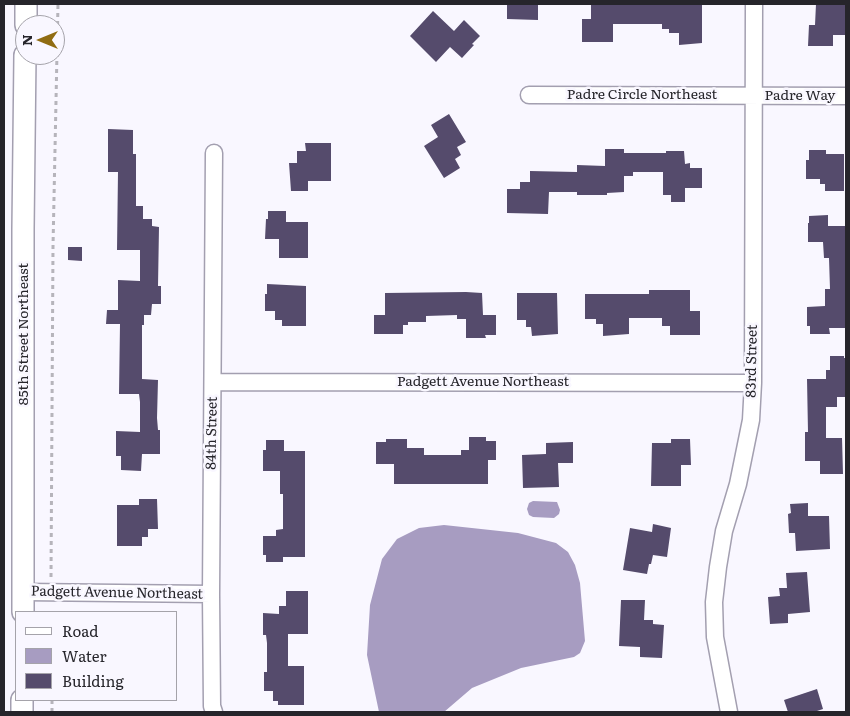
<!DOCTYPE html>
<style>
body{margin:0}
#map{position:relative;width:850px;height:716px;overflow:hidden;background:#f9f7ff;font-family:Literata,serif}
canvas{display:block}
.frame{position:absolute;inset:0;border:5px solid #26252b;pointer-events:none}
.legend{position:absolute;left:15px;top:611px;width:162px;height:90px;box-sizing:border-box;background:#f9f7ff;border:1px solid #a5a3aa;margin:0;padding:6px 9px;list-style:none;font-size:15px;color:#26252b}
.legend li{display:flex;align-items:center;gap:10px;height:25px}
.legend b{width:25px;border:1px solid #a5a3aa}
.north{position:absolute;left:15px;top:15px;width:50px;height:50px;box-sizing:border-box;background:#f9f7ff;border:1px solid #a5a3aa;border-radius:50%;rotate:270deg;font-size:14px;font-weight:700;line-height:20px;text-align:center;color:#26252b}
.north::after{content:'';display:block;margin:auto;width:18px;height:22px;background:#906c12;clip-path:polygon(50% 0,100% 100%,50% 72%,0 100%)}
</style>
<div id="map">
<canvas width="850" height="716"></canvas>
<div class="frame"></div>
<ul class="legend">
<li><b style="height:6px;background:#fff"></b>Road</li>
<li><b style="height:14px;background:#a79cc1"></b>Water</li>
<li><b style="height:14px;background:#554b6c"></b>Building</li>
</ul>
<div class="north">N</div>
</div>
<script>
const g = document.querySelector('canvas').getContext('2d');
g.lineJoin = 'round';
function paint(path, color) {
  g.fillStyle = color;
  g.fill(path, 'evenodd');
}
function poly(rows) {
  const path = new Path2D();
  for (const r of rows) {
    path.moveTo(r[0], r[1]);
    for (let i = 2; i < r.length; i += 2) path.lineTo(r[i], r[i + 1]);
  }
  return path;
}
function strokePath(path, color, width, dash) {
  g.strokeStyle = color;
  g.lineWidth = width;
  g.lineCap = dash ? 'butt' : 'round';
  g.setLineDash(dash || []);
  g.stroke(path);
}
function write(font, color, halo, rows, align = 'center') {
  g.font = font + ' Literata,serif';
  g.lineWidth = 5;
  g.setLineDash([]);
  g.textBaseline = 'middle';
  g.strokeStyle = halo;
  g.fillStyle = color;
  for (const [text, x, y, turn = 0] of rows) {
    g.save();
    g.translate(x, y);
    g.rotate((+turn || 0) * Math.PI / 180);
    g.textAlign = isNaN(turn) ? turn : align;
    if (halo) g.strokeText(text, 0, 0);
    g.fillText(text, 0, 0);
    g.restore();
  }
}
paint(poly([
 [533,501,557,502,560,510,559,514,554,518,533,517,529,515,527,509,529,503],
 [444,525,518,533,556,543,568,552,575,565,580,583,585,641,580,653,574,657,521,668,472,688,444,712,379,712,367,655,370,605,382,559,397,539,419,528]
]), '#a79cc1');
paint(poly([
 [507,4,538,4,538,20,507,19],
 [591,4,702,4,702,43,679,45,679,33,669,33,669,29,662,29,662,24,613,24,613,42,582,42,582,19,591,19],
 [816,4,846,4,846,35,833,35,833,46,808,46,809,25,815,25],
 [433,11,454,31,464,20,480,36,472,44,474,45,462,58,450,47,436,62,410,36],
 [449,114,466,142,457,147,461,155,455,159,460,168,444,178,424,146,438,137,431,125],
 [108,129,133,130,133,154,136,154,136,206,143,206,143,219,152,219,152,226,159,227,158,286,161,286,161,304,152,304,151,315,144,315,144,325,142,325,142,379,158,380,157,418,158,430,160,430,160,454,142,454,141,471,121,470,121,456,116,456,116,431,140,432,140,402,139,394,119,394,120,324,106,324,107,310,118,310,118,280,140,281,140,250,117,250,118,172,108,172],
 [305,143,331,143,331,181,308,181,308,191,291,191,289,163,297,163,297,151,306,151],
 [605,149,624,149,624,153,666,153,666,151,684,151,685,164,690,163,690,168,702,168,702,188,685,188,685,202,671,202,671,195,663,195,663,172,633,172,633,176,624,176,624,192,607,193,607,195,577,195,577,192,549,192,548,214,507,213,507,189,520,189,520,182,530,182,530,171,577,172,577,165,605,166],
 [809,150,826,150,826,154,844,154,844,191,825,191,825,184,820,184,820,179,806,179,806,160,809,160],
 [268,211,286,211,286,222,308,222,308,258,279,258,279,239,265,239,266,219,268,219],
 [828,215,828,226,846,226,846,328,829,328,830,334,810,334,810,326,807,326,807,307,825,306,825,289,830,289,829,258,824,258,823,242,808,242,808,223,809,223,809,216],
 [68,247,82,247,82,261,68,260],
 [267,284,306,286,306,326,282,326,282,320,275,320,275,311,265,311,265,294,267,294],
 [649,290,690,290,690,311,700,311,700,335,670,335,670,326,662,326,662,318,629,318,629,334,603,336,603,324,596,324,596,319,585,319,585,294,649,294],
 [466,292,482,293,483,315,496,315,496,335,485,335,486,338,466,338,466,319,457,319,457,315,426,316,426,322,408,322,408,325,403,325,403,334,374,334,374,315,385,315,385,293],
 [517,293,557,293,558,334,532,336,531,327,526,327,526,320,517,320],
 [830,356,844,356,844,358,846,358,846,397,837,397,837,407,826,407,826,438,842,438,843,474,820,474,820,461,805,461,805,432,808,432,807,379,826,379,826,370,830,370],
 [469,437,486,437,486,441,496,441,496,460,488,460,488,484,394,484,394,464,376,464,376,442,386,442,386,439,407,439,407,448,424,448,424,455,461,455,461,450,469,450],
 [671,439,690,439,691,465,681,465,681,486,651,486,652,443,671,443],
 [266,440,284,440,284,451,305,451,305,557,283,557,283,562,266,562,266,555,263,555,263,536,276,536,276,530,283,529,283,494,280,494,280,471,263,471,263,450,266,450],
 [573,442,573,463,558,463,559,487,523,488,522,455,546,454,546,443],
 [139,499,157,499,158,529,148,529,148,537,142,537,142,546,117,546,117,505,139,505],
 [808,503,808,516,829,516,830,549,796,551,795,533,789,533,788,514,791,513,790,504],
 [653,524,671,528,667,557,653,555,651,564,649,564,647,574,623,570,630,528,652,532],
 [807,572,810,612,788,614,788,623,770,624,768,597,780,596,779,588,787,588,786,573],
 [286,591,308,591,308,634,288,634,288,666,304,666,304,705,278,705,278,701,273,701,273,691,264,691,264,672,267,672,267,643,266,635,263,635,263,613,279,614,279,606,286,606],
 [621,600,645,600,644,620,653,620,653,624,664,625,662,658,640,657,640,647,619,646],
 [817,689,823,709,814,712,788,712,784,700]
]), '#554b6c');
const minor = poly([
 [529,95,846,96],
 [214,153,211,594,212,706,214,712],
 [213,382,753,383],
 [24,592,211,594],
 [729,712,715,637,714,602,718,567,724,531,738,484,751,420,753,383,754,4]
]);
const tertiary = poly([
 [26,25,26,4],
 [23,612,23,229,25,55],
 [22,712,22,700]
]);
strokePath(minor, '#a39fb0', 19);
strokePath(tertiary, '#a39fb0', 24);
strokePath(poly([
 [51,577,53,247,58,4],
 [52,700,52,712]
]), '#b6b4bb', 3, [4, 4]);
strokePath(minor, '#fff', 16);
strokePath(tertiary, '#fff', 21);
write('14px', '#26252b', '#f9f7ff', [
 ["Padre Circle Northeast",642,95],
 ["Padre Way",800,96],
 ["85th Street Northeast",24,334,-90],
 ["83rd Street",752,361,-89],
 ["Padgett Avenue Northeast",483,382],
 ["84th Street",212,433,-89],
 ["Padgett Avenue Northeast",117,593,1]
]);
</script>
